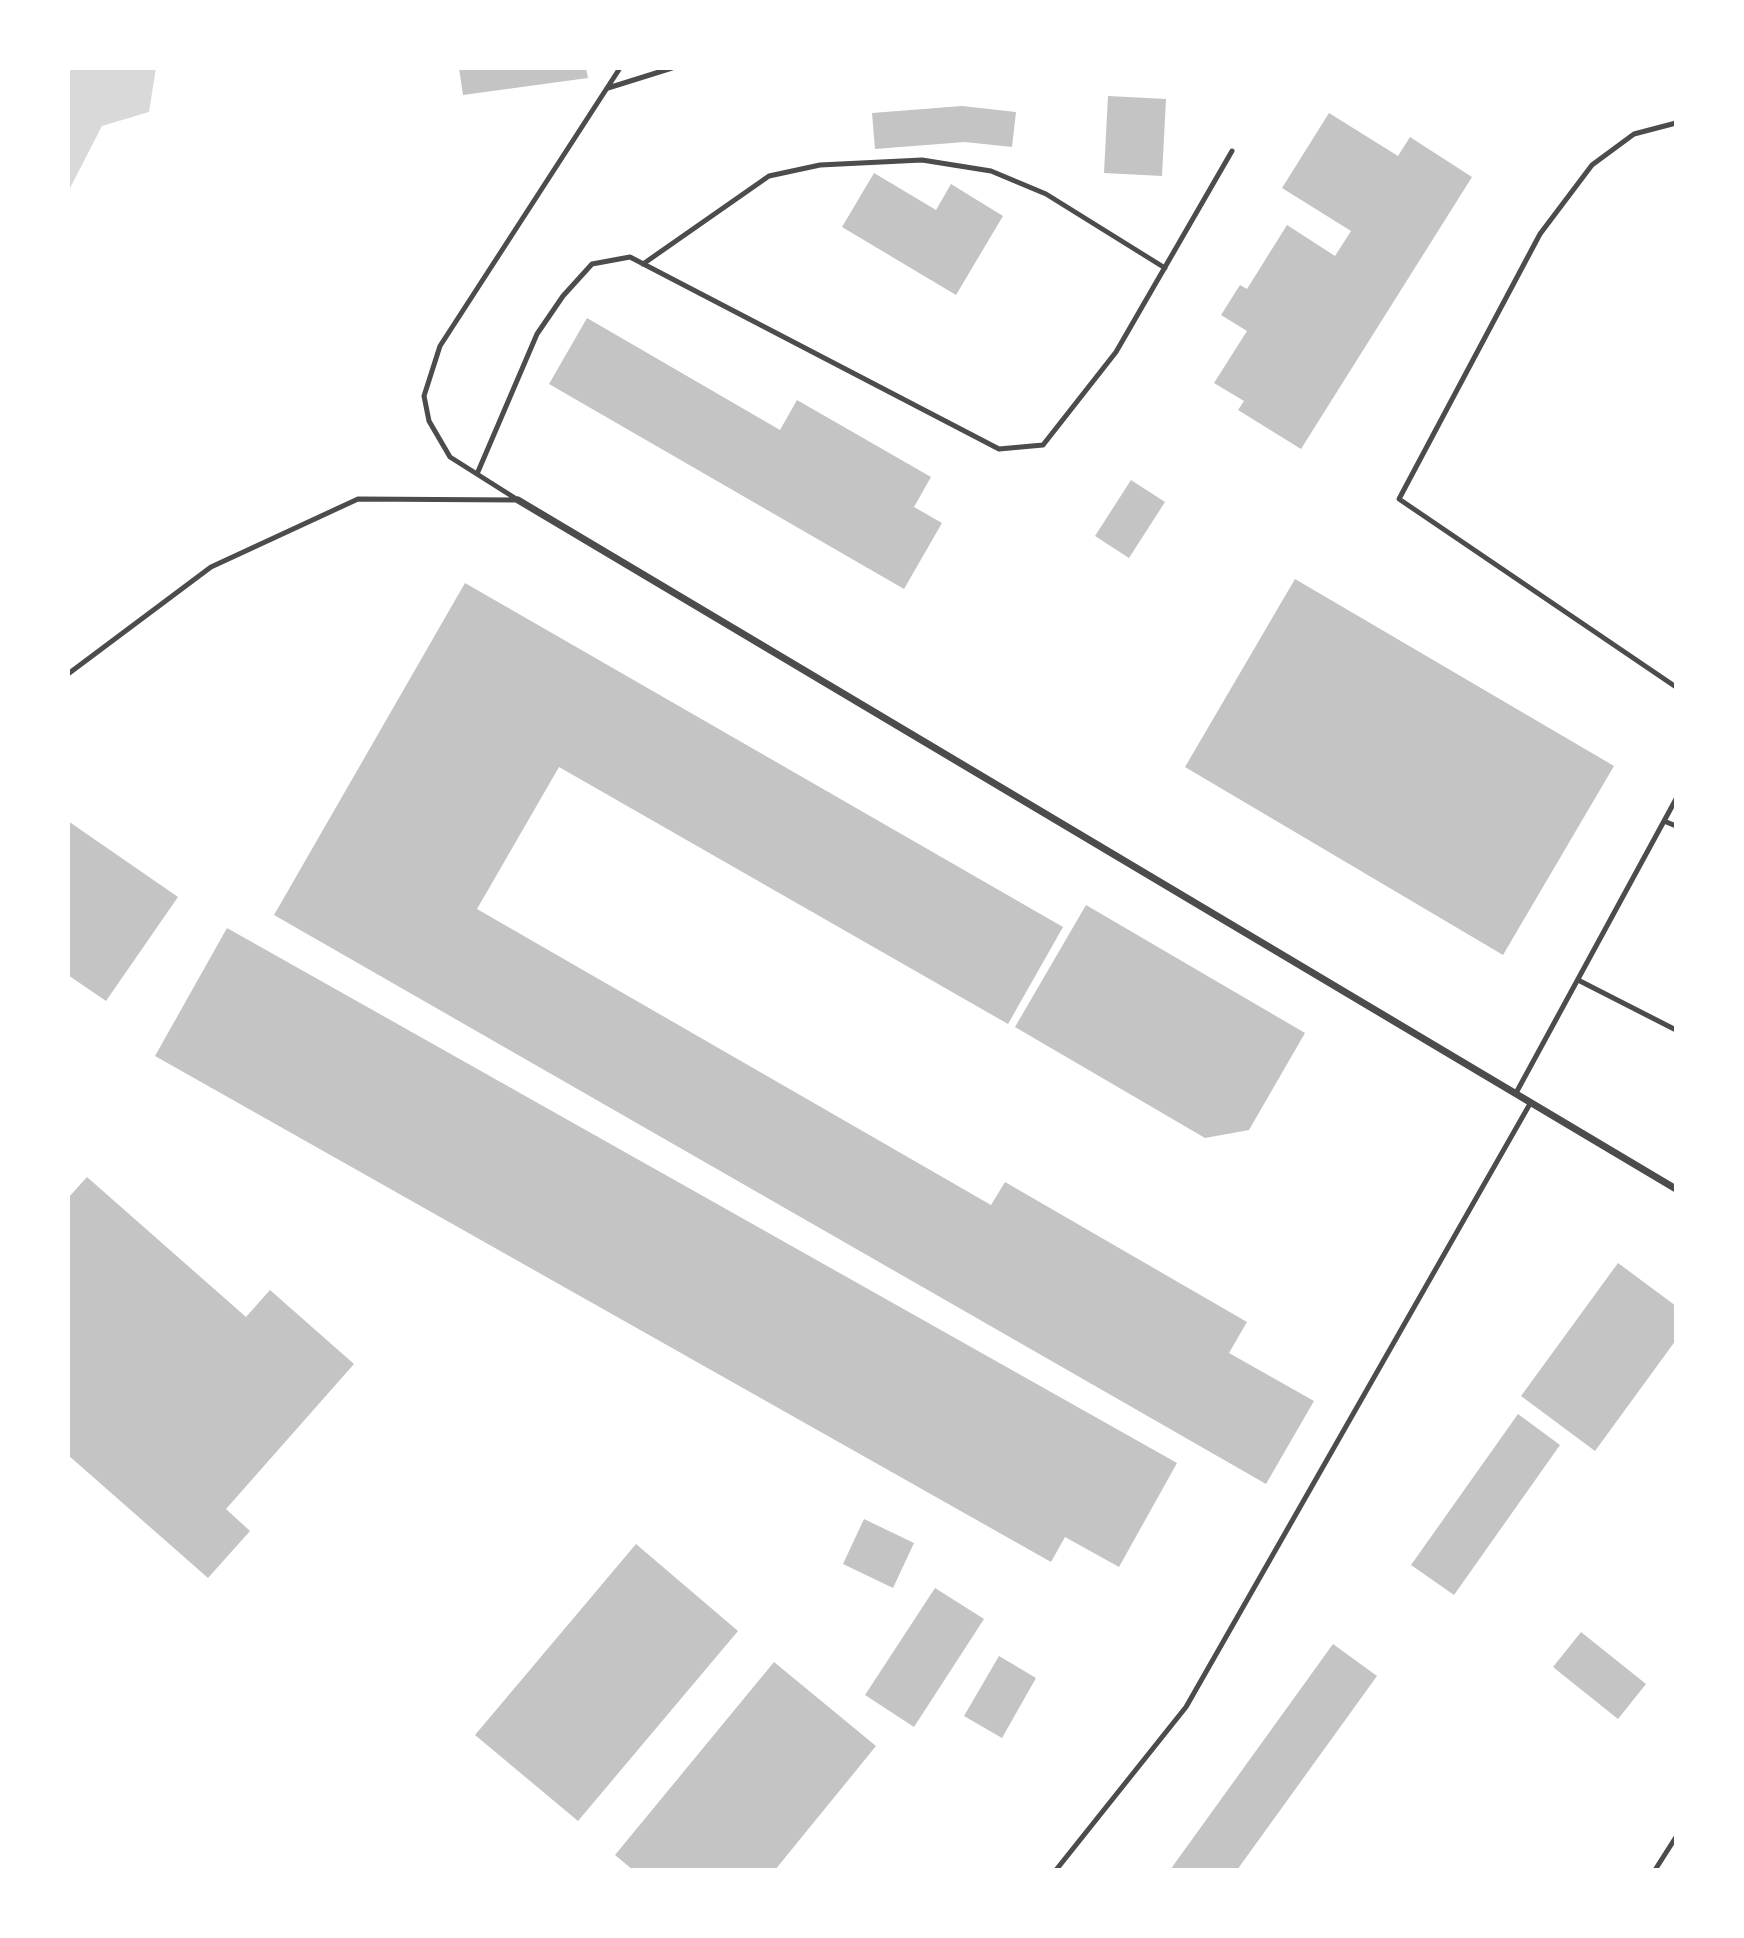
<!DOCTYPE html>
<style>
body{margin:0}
#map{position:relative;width:1744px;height:1938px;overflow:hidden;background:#fff;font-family:Arial,sans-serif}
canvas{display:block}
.frame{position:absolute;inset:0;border:70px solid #fff;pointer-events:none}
</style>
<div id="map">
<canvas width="1744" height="1938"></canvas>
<div class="frame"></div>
</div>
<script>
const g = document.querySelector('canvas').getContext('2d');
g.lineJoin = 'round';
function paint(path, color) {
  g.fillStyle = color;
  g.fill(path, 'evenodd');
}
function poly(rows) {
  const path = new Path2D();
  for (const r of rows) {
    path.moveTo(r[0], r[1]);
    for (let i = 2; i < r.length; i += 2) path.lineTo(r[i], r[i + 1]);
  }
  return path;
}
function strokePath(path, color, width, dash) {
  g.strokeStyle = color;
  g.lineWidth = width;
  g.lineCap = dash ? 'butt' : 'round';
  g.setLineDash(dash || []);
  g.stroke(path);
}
paint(poly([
 [68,68,156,68,149,112,102,126,68,192]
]), '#d9d9d9');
paint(poly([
 [459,68,586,68,588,78,463,95],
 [1108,96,1166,99,1162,176,1104,173],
 [962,106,1016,112,1012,147,965,142,875,149,872,113],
 [1329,113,1398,156,1410,137,1472,177,1301,449,1238,410,1244,401,1214,383,1247,331,1221,315,1240,285,1247,289,1287,225,1335,256,1351,231,1282,188],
 [874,173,936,210,951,184,1003,216,956,295,842,227],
 [587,318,780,430,797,400,931,477,914,507,942,523,904,589,549,384],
 [1131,480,1165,502,1129,558,1095,536],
 [1295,579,1614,766,1503,955,1185,767],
 [465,583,1063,927,1008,1024,559,767,477,909,991,1205,1005,1182,1247,1322,1229,1353,1314,1401,1266,1484,274,915],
 [68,821,178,897,106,1001,68,975],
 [1086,905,1305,1033,1249,1130,1205,1138,1015,1027],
 [227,928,1177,1463,1119,1567,1065,1537,1051,1562,155,1056],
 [87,1177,246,1317,270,1290,354,1364,226,1509,250,1531,208,1578,68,1455,68,1198],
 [1618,1263,1676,1306,1676,1340,1595,1451,1521,1396],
 [1518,1414,1560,1445,1454,1595,1411,1565],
 [864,1519,914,1543,893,1588,843,1564],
 [636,1544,738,1631,578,1821,475,1735],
 [935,1588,984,1619,914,1727,865,1695],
 [1581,1632,1646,1684,1618,1719,1553,1667],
 [1333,1644,1377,1676,1237,1870,1170,1870],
 [999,1656,1036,1678,1002,1738,964,1716],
 [774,1662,876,1746,775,1870,633,1870,615,1855]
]), '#c4c4c4');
strokePath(poly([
 [608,88,672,68],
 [1676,123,1634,134,1592,165,1540,234,1399,499,1676,687],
 [643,264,769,176,820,165,922,160,991,171,1046,194,1165,268],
 [477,474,537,334,563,296,592,264,630,257,999,449,1043,445,1116,352,1232,151],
 [518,500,450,457,429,421,424,396,440,346,620,68],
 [68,674,211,567,358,499,515,500],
 [1664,821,1676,826],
 [1578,980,1676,1030],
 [1516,1093,1676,799],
 [1056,1870,1186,1707,1531,1102],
 [1655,1870,1676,1837]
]), '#4c4c4c', 5);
strokePath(poly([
 [518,500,1676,1189]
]), '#4c4c4c', 7);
</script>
